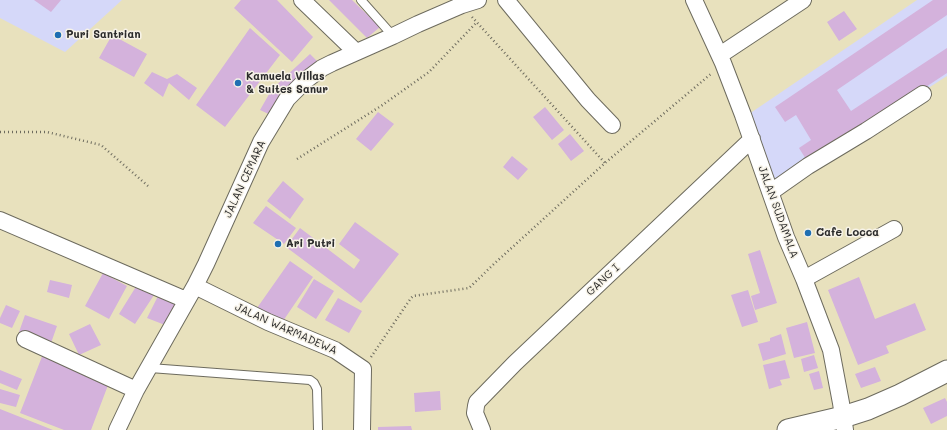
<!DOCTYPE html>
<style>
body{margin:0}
canvas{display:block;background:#e8e1bd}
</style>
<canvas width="947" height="430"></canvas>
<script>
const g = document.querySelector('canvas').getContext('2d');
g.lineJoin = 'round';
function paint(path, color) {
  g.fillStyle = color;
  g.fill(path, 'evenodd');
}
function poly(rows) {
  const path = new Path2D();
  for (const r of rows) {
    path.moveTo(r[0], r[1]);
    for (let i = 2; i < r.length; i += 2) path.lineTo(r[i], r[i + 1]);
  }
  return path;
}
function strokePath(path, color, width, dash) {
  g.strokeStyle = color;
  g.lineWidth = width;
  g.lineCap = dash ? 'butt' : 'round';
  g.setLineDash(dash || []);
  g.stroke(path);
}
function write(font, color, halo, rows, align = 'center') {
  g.font = font + ' Mali,sans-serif';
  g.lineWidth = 3;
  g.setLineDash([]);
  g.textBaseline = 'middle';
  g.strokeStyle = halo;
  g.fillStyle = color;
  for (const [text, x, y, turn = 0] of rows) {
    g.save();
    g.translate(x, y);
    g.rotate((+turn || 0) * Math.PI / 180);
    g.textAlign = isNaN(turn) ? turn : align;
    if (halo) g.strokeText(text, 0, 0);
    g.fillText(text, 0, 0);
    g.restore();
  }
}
paint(poly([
 [0,0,122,0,65,52,0,18],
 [917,0,947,0,947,76,776,186,749,114]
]), '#d5d8f9');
paint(poly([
 [34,0,61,0,51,12],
 [241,0,277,0,313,37,292,62,234,8],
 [329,0,352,0,380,27,367,38],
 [933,0,947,0,947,15,837,90,851,111,947,48,947,73,809,164,799,148,811,140,796,115,785,122,775,107],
 [844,11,857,29,839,41,827,22],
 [250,28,280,55,225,127,196,105],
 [112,35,147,54,134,77,99,58],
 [310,54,321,65,273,116,260,110,272,89],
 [152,72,167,79,177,74,197,88,189,100,169,83,163,97,144,83],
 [545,107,564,130,552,140,533,117],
 [378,112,394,124,371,151,356,139],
 [570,134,584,151,571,161,558,144],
 [512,156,528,169,518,180,503,167],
 [283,181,304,199,290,219,267,201],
 [266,206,296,228,284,244,253,223],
 [355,222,399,254,361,303,286,247,300,228,354,269,360,260,339,244],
 [760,250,777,303,755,310,751,296,760,293,748,254],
 [290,261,313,277,281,324,257,308],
 [103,273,127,286,109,319,85,306],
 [859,277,875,319,915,303,926,330,886,346,889,353,858,365,828,290],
 [314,279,334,291,316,319,297,307],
 [50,280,72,285,69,298,47,292],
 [137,285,154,295,135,324,119,314],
 [748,290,758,322,742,327,731,295],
 [158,296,177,304,165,325,147,318],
 [338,298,362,311,349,333,325,320],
 [6,305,20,311,12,328,0,323,0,318],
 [25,315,57,326,51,343,19,332],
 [807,322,815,353,794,358,786,328],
 [90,324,101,345,79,355,69,334],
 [781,334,786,354,763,361,758,344,770,341,770,338],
 [43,354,110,380,91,430,64,430,20,413],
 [814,355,818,368,804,372,801,359],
 [785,360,790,378,780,380,782,385,769,389,763,365],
 [875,367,881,381,861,388,855,374],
 [0,370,22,379,17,390,0,383],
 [819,371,823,388,814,390,809,374],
 [0,389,20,395,16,407,0,403],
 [440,391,441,410,415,412,414,393],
 [945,398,947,402,947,416,931,424,923,408],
 [0,409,53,430,0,430],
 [411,426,412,430,378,430,378,427]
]), '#d4b2dc');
const service = poly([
 [361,0,393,36],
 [150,368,310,380,314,383,317,389,318,430]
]);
const minor = poly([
 [302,0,356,52],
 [506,0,588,100,612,125],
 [694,0,723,63,743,115,786,237,804,279,831,350,841,403,845,430],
 [720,55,803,0],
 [771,192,808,166,866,131,923,94],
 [0,220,186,300],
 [804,279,894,229],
 [195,286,268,322,335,350,363,369,362,430],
 [25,339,136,390],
 [117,430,136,390,195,286,206,264,261,142,287,99,306,80,322,68,332,63,393,36,418,24,462,5,478,0],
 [482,430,475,413,476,406,477,402,515,363,752,139]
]);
const tertiary = poly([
 [788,430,843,417,868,409,900,395,947,371]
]);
strokePath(service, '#6d6b5e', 10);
strokePath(minor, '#6d6b5e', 18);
strokePath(tertiary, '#6d6b5e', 23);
strokePath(poly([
 [472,17,605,163],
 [0,132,47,132,101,145,148,186],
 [297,159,381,106,429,72,477,22],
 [371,357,411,298,413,296,469,288,495,263,605,163,712,73]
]), '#6d6b5e', 2.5, [1, 3]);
strokePath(service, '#fff', 8);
strokePath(minor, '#fff', 16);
strokePath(tertiary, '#fff', 21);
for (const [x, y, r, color] of [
 [58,35,4,"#1f6fb2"],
 [238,83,4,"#1f6fb2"],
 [808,233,4,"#1f6fb2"],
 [278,244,4,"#1f6fb2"]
]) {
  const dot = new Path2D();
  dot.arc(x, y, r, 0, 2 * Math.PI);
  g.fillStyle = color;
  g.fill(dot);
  strokePath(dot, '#f7f3e8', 1.5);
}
write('bold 11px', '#2b2b2b', '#f7f3e8', [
 ["Puri Santrian",66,35],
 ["Kamuela Villas",246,77],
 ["& Suites Sanur",246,90],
 ["Cafe Locca",816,233],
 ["Ari Putri",286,244]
], 'left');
write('11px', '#2b2b2b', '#f7f3e8', [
 ["JALAN CEMARA",245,179,-65],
 ["JALAN SUDAMALA",778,212,70],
 ["GANG I",603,280,-43],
 ["JALAN WARMADEWA",286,329,24]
]);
</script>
